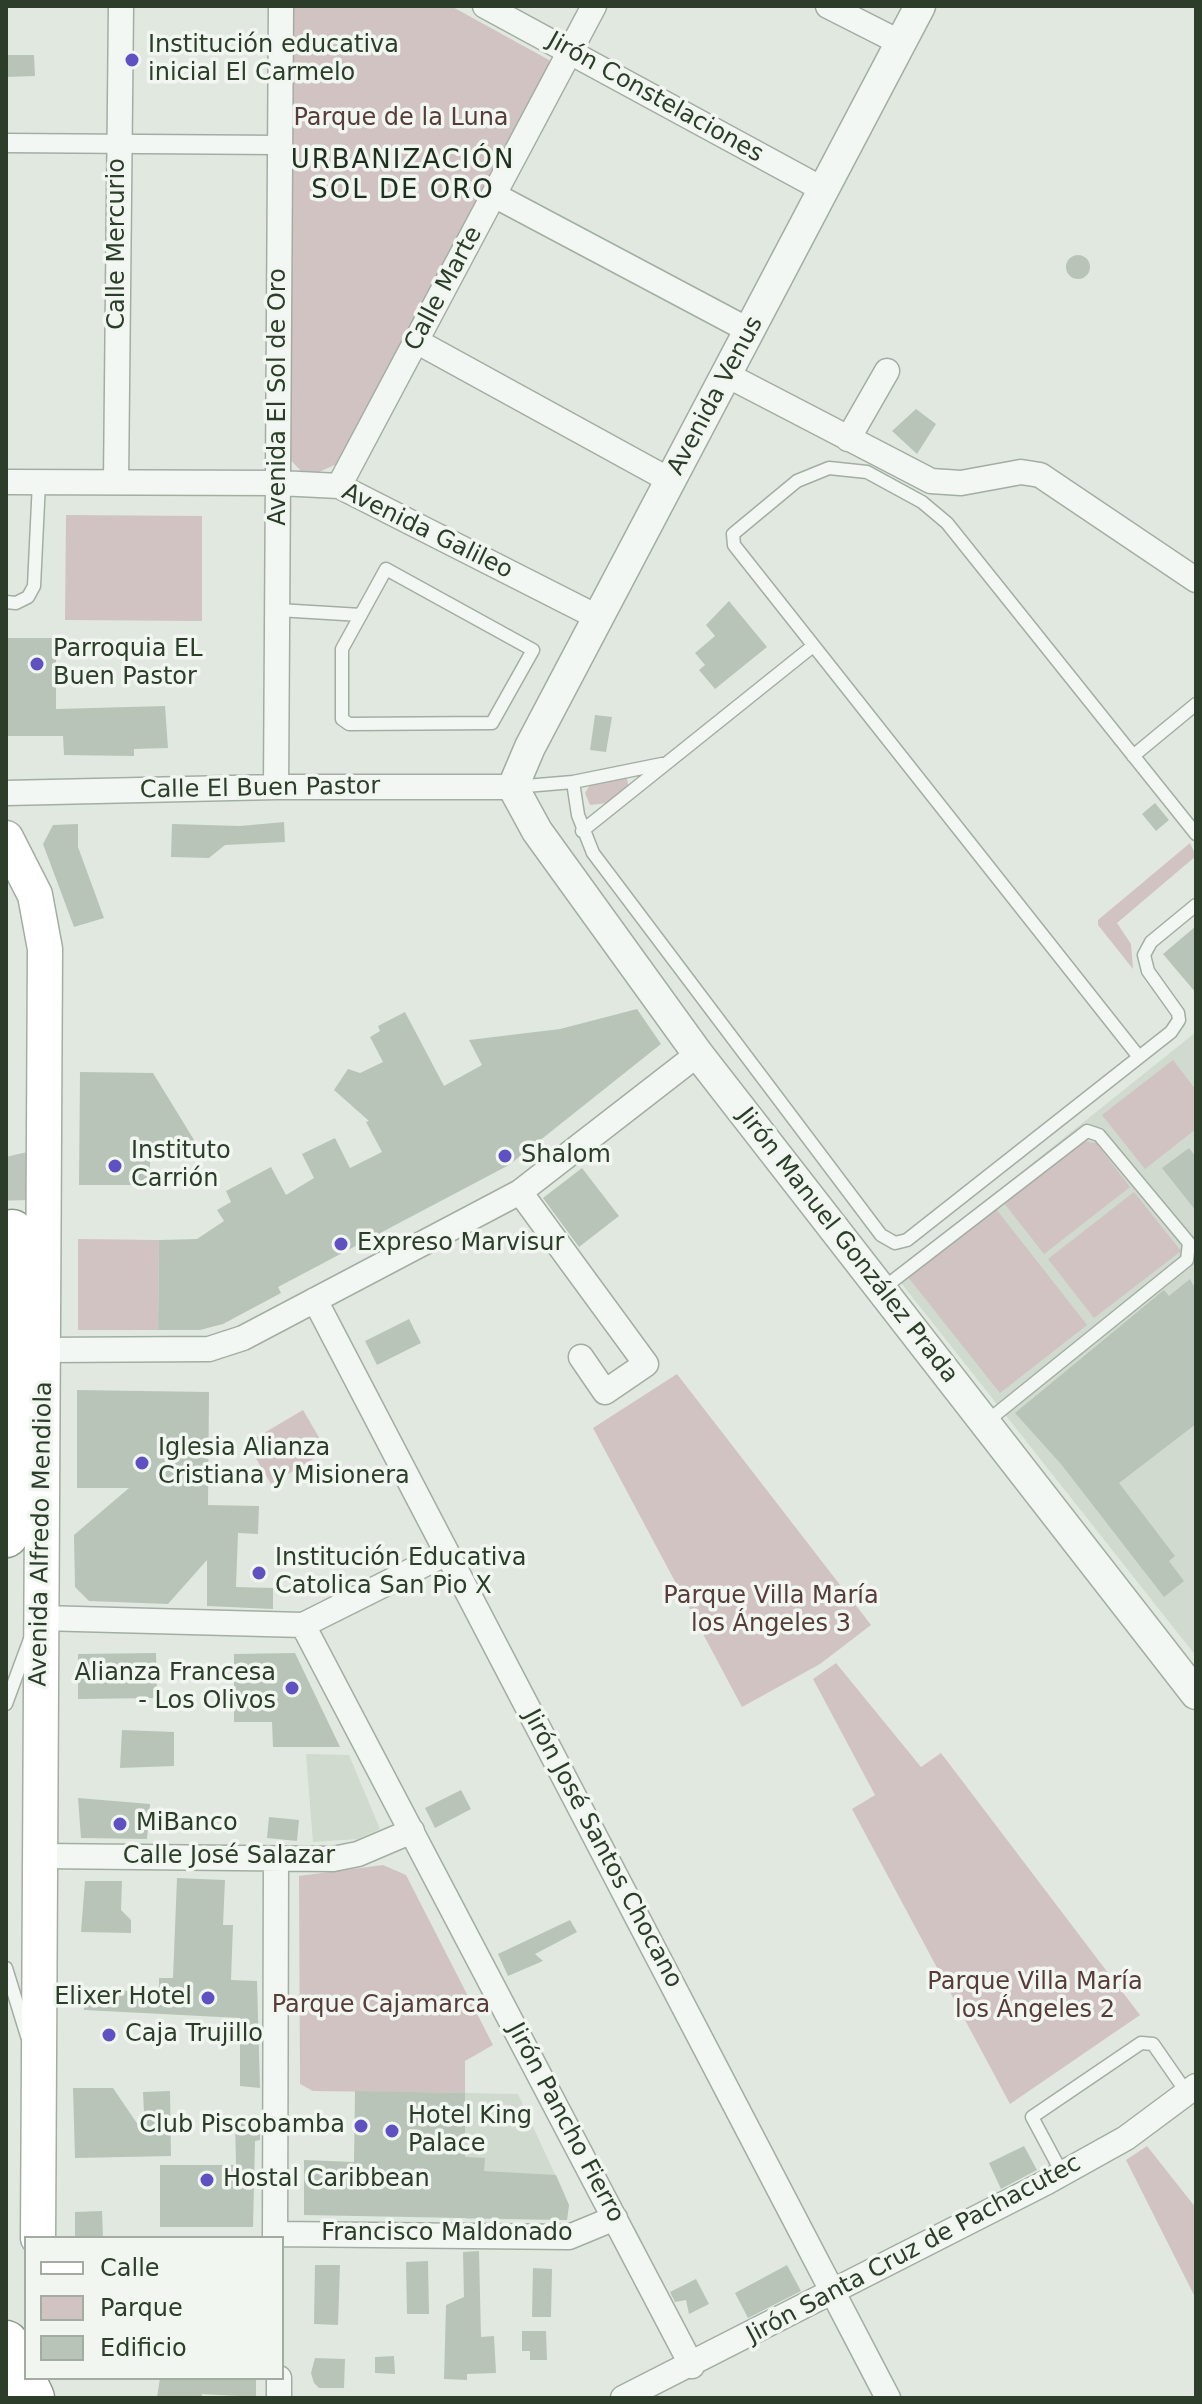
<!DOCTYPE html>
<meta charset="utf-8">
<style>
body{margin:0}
#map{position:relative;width:1202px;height:2404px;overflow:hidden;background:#e1e8e0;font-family:"DejaVu Sans",sans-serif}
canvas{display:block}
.frame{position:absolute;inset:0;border:8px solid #2c3e2a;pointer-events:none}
.legend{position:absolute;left:24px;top:2236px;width:260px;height:144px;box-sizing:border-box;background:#f1f6f0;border:2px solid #a2aca1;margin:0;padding:10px 14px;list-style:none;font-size:24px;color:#2c3e2a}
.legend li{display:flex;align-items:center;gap:16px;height:40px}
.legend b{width:40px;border:2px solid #a2aca1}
</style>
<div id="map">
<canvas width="1202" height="2404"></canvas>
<div class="frame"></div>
<ul class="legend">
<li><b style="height:10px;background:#fff"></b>Calle</li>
<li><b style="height:22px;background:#d1c3c2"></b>Parque</li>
<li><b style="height:22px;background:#b9c4b8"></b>Edificio</li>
</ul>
</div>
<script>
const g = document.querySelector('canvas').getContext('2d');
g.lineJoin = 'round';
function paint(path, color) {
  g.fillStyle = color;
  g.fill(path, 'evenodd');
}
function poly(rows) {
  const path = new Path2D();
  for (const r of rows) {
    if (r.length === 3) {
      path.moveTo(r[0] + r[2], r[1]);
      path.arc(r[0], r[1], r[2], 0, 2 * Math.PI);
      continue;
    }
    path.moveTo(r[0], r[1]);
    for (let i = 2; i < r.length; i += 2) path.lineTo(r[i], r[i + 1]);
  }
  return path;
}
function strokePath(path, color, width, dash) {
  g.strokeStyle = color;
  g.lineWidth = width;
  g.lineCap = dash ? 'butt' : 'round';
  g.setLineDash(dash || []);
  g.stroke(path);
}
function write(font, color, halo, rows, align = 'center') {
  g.font = font + ' "DejaVu Sans",sans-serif';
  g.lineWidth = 7;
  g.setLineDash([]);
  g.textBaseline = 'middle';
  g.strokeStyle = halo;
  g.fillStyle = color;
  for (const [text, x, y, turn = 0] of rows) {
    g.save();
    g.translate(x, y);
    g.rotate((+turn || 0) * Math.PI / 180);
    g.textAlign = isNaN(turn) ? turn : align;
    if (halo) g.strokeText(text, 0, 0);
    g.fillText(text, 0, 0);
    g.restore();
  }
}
paint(poly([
 [1196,1032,1196,1656,894,1274],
 [306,1754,349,1755,380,1829,358,1839,313,1842],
 [416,2092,518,2094,569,2205,567,2220,466,2219,466,2171]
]), '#d0dacf');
paint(poly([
 [288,6,451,6,549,60,552,66,339,463,319,472,301,471,287,456],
 [66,515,202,516,202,621,65,620],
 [622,778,627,778,628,785,607,803,590,805,585,793,590,785],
 [1190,843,1196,856,1117,923,1131,944,1133,969,1098,925,1098,920],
 [1173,1060,1196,1090,1196,1129,1145,1169,1102,1115],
 [1083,1141,1096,1143,1130,1187,1044,1254,1004,1203],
 [1134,1192,1181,1251,1094,1318,1048,1259],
 [996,1209,1087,1325,1000,1393,908,1277],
 [78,1239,159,1240,158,1330,78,1330],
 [677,1374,871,1625,820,1664,742,1707,593,1428],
 [303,1410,327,1451,271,1484,247,1443],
 [836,1663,921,1767,941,1753,1140,2015,1010,2104,852,1809,875,1795,813,1679],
 [383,1865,406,1875,493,2045,465,2061,465,2093,313,2091,300,2084,299,1876],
 [1147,2146,1196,2208,1196,2299,1126,2160]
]), '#d1c3c2');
paint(poly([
 [6,55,34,55,35,76,6,77],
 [1078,267,12],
 [916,409,936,424,917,454,892,431],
 [729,601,767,647,715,689,699,670,705,665,695,653,715,636,706,625],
 [6,638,56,638,56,709,165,706,168,748,134,749,134,756,64,755,63,736,6,736],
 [595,715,612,717,606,752,590,750],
 [1155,803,1169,820,1156,831,1142,814],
 [284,822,285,842,225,845,209,858,171,857,172,824,240,826],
 [78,824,78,847,104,918,74,927,43,844,53,825],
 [1196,926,1196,993,1163,954],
 [637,1009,661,1044,509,1165,278,1287,281,1293,223,1324,200,1330,158,1330,159,1240,197,1239,224,1221,217,1210,231,1202,226,1191,271,1167,286,1195,314,1178,302,1154,335,1138,350,1168,382,1152,366,1122,369,1121,334,1090,348,1069,360,1073,383,1062,370,1037,380,1031,378,1026,405,1012,444,1086,482,1065,469,1040,560,1029],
 [80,1072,153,1073,199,1148,150,1147,150,1185,79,1185],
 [1189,1148,1196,1157,1196,1211,1162,1168],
 [582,1168,619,1216,579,1247,543,1198],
 [1190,1279,1196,1290,1196,1424,1119,1483,1175,1556,1169,1561,1184,1581,1164,1597,1061,1464,1015,1413,1164,1290,1169,1296],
 [409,1319,421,1343,377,1365,365,1341],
 [77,1390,209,1392,208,1505,259,1506,258,1534,238,1533,236,1587,273,1588,273,1609,207,1606,207,1560,168,1604,89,1601,75,1587,74,1535,129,1488,77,1488],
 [156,1653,157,1698,78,1699,78,1654],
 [295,1653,340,1747,273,1747,272,1722,234,1722,234,1654],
 [122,1730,174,1732,174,1766,120,1768],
 [461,1790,471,1809,435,1828,425,1808],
 [78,1798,150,1804,147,1839,81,1838],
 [269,1817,299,1820,297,1841,267,1838],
 [177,1878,225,1880,223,1925,233,1925,231,1980,257,1981,260,2088,240,2086,240,2018,84,2010,84,1989,159,1992,159,1978,173,1978],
 [85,1881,122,1881,121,1910,131,1920,131,1933,81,1932],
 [570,1920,577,1932,535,1954,543,1961,508,1976,498,1954],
 [73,2088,113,2088,145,2135,143,2092,170,2091,171,2156,75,2158],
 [355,2091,465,2093,465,2157,485,2158,484,2171,556,2175,569,2205,567,2220,304,2215,304,2160,354,2162],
 [235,2118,260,2118,260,2140,255,2141,253,2227,160,2227,160,2165,236,2165],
 [1024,2146,1037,2170,1001,2189,989,2163],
 [102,2211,103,2238,75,2238,75,2212],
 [479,2251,481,2337,494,2336,496,2373,467,2374,467,2380,444,2379,446,2305,464,2297,463,2252],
 [428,2261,429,2314,407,2314,406,2262],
 [315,2265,340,2265,338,2325,314,2324],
 [787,2265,801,2291,748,2318,735,2293],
 [533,2268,552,2269,551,2317,532,2317],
 [696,2279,709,2304,689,2314,686,2300,675,2302,670,2292],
 [522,2331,546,2331,547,2360,530,2360,530,2351,522,2351],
 [394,2356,395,2374,375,2373,375,2357],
 [315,2358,345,2359,344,2388,319,2388,314,2383,311,2373],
 [160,2378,256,2378,256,2397,202,2394,202,2398,157,2398]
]), '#b9c4b8');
strokePath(poly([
 [6,1157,11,1179,12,1232]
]), '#bdc6bc', 44, [44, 22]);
const service = poly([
 [386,569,533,650,492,723,349,724,342,719,342,649,386,569],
 [6,602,16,603,28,597,34,586,39,482],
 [278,610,361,615],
 [1133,756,1196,704],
 [573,782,578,815,593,853,881,1235,895,1243,907,1240,1171,1032,1179,1020,1178,1013,1148,971,1144,955,1151,942,1196,905],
 [514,787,573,782,662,764],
 [582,831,813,646],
 [1139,1057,734,545,733,534,797,481,829,468,867,472,922,502,947,523,1196,834],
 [881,1290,1087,1131,1099,1135,1189,1243,1187,1260,985,1423],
 [6,1704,30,1639],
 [6,1968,27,2036],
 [1062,2173,1032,2117,1141,2043,1153,2044,1187,2093]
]);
const pedestrian = poly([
 [6,143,279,145]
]);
const minor = poly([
 [485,6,824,190],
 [828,6,901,43],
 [494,195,750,331],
 [416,341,671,481],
 [727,375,931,481,961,483,1021,472,1040,475,1196,580],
 [848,439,887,371],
 [6,482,279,483,339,486,599,618],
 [116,482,121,6],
 [339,486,594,6],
 [276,787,281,6],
 [6,793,276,787,513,787],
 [520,1192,646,1364,605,1392,581,1357],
 [315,1300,888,2398],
 [44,1350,209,1349,243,1338,520,1192,698,1054],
 [40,1618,303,1625,447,1553],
 [303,1625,692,2366],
 [41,1856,333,1859,358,1854,412,1831],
 [275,2234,569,2237,615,2218],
 [275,2238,276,1859],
 [279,2378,279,2398],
 [623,2398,1047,2182,1126,2138,1196,2086]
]);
const tertiary = poly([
 [920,6,530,747,513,787,537,831,698,1054,1196,1694]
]);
const secondary = poly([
 [6,838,35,895,45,949,38,2238]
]);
const motorway = poly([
 [6,1535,11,1495,12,1232],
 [6,2343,32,2398]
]);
strokePath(service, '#a3aea2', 15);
strokePath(pedestrian, '#a3aea2', 21);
strokePath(minor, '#a3aea2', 27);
strokePath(tertiary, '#a3aea2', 33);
strokePath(secondary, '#a3aea2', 37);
strokePath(motorway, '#8b9d89', 47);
strokePath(service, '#f3f7f3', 12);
strokePath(pedestrian, '#f3f7f3', 18);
strokePath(minor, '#f3f7f3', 24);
strokePath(tertiary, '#f3f7f3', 30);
strokePath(secondary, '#fff', 34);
strokePath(motorway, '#fff', 44);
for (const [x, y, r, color] of [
 [132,60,8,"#5f51c1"],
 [37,664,8,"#5f51c1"],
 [505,1156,8,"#5f51c1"],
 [115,1166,8,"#5f51c1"],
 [341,1244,8,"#5f51c1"],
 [142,1463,8,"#5f51c1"],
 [259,1573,8,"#5f51c1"],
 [292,1688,8,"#5f51c1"],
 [120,1824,8,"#5f51c1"],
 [208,1998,8,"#5f51c1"],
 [109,2035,8,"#5f51c1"],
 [361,2126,8,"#5f51c1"],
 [392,2131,8,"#5f51c1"],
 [207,2180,8,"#5f51c1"]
]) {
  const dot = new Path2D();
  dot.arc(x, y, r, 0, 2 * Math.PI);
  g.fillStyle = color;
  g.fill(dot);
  strokePath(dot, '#f1f6f0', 3);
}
write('24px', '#2c3e2a', '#f1f6f0', [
 ["Institución educativa",148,46],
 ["inicial El Carmelo",148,74],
 ["Parroquia EL",53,650],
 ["Buen Pastor",53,678],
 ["Instituto",131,1152],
 ["Carrión",131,1180],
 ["Shalom",521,1156],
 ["Expreso Marvisur",357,1244],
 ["Iglesia Alianza",158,1449],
 ["Cristiana y Misionera",158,1477],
 ["Institución Educativa",275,1559],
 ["Catolica San Pio X",275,1587],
 ["Alianza Francesa",276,1674,"right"],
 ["- Los Olivos",276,1702,"right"],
 ["MiBanco",136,1824],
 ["Elixer Hotel",192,1998,"right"],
 ["Caja Trujillo",125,2035],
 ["Hotel King",408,2117],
 ["Palace",408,2145],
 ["Club Piscobamba",345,2126,"right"],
 ["Hostal Caribbean",223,2180]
], 'left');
write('24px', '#2c3e2a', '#f1f6f0', [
 ["Jirón Constelaciones",655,98,29],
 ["Calle Mercurio",118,244,-90],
 ["Calle Marte",444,289,-62],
 ["Avenida Venus",716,396,-62],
 ["Avenida El Sol de Oro",279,397,-90],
 ["Avenida Galileo",427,532,26],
 ["Calle El Buen Pastor",260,789,-1],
 ["Jirón Manuel González Prada",847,1246,52],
 ["Avenida Alfredo Mendiola",42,1534,-89],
 ["Jirón José Santos Chocano",602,1849,62],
 ["Calle José Salazar",229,1857],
 ["Jirón Pancho Fierro",565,2123,62],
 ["Francisco Maldonado",447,2234],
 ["Jirón Santa Cruz de Pachacutec",914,2250,-28]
]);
write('24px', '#583c39', '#f1f6f0', [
 ["Parque de la Luna",401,119],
 ["Parque Villa María",771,1597],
 ["los Ángeles 3",771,1625],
 ["Parque Villa María",1035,1983],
 ["los Ángeles 2",1035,2011],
 ["Parque Cajamarca",381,2006]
]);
g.letterSpacing = '2px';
write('26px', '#1e2f1d', '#f1f6f0', [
 ["URBANIZACIÓN",403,161],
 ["SOL DE ORO",403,191]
]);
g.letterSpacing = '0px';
</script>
